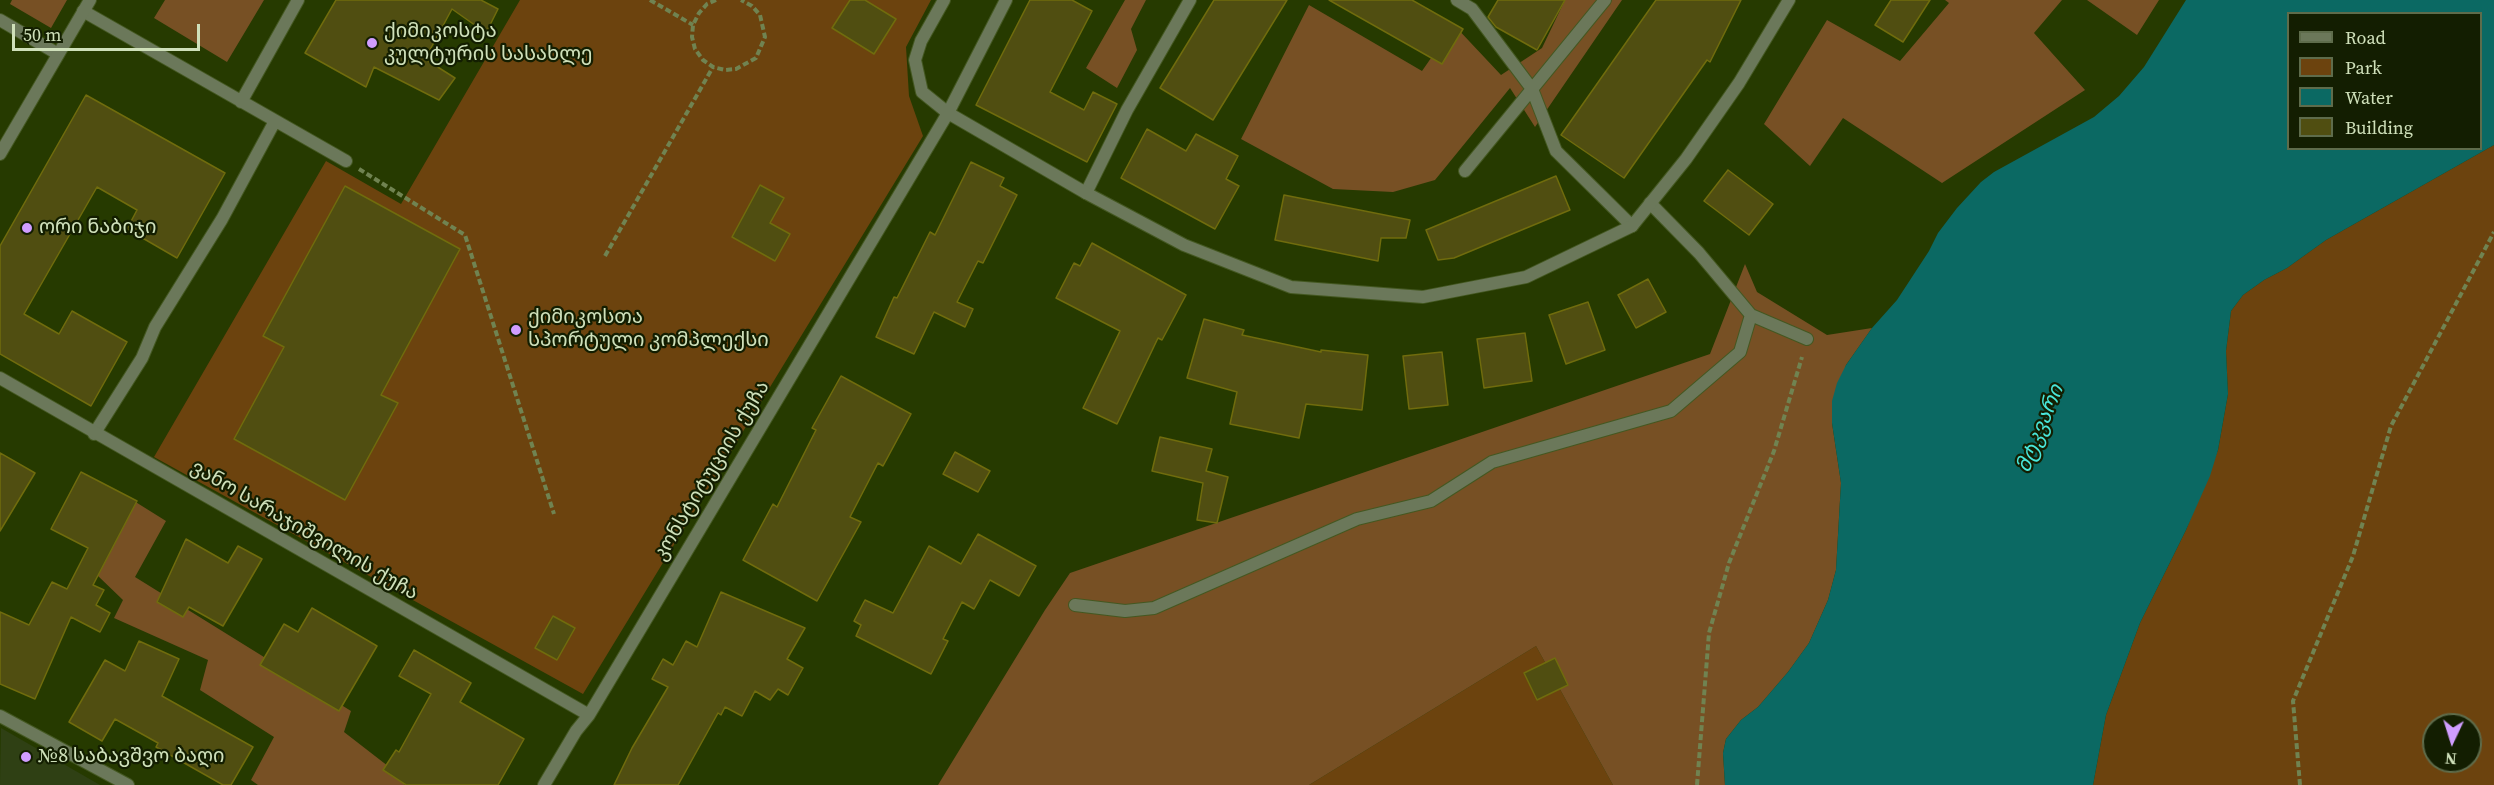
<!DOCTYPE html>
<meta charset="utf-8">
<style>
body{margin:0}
#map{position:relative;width:2494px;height:785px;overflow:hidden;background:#263a00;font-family:"Source Serif 4",serif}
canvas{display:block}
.legend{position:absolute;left:2287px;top:12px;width:195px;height:138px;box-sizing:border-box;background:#131e01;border:2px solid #5e6c4b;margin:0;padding:8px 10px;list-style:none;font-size:18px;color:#cfe0ba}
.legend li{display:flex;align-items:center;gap:12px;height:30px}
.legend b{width:30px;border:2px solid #5e6c4b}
.north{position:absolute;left:2422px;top:713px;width:60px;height:60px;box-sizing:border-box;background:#131e01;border:2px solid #5e6c4b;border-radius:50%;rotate:184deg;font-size:16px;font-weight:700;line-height:24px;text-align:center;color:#cfe0ba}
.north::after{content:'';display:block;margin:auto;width:21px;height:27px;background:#d09dff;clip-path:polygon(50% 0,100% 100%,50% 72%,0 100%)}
.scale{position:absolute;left:12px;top:24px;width:188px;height:27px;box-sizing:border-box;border:3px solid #cfe0ba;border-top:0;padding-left:8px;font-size:18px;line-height:21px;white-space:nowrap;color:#cfe0ba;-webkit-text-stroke:4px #131e01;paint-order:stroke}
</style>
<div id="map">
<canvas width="2494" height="785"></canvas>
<ul class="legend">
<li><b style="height:8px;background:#6b785a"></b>Road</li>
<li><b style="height:16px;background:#6c430e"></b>Park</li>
<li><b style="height:16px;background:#0b6963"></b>Water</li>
<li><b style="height:16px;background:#504e11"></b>Building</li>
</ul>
<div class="north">N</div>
<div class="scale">50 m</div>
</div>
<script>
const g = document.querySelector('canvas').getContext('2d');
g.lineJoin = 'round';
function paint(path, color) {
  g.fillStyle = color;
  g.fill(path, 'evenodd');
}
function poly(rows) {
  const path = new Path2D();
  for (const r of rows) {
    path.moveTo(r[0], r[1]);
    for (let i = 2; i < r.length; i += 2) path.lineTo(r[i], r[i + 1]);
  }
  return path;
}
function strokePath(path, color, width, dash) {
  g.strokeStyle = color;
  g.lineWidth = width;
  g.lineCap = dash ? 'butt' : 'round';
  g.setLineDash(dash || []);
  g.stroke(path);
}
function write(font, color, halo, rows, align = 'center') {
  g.font = font + ' "Source Serif 4","Noto Sans Georgian",serif';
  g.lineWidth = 4.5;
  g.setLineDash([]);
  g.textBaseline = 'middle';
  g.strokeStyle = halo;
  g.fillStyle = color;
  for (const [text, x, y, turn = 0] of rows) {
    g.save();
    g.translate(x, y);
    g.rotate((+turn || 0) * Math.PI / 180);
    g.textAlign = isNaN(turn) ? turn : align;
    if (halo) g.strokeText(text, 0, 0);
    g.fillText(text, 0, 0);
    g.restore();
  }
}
paint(poly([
 [1,728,100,785,0,785]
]), '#2f4014');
paint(poly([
 [520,0,931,0,906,47,909,96,923,136,583,694,154,457,326,161,401,204],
 [2494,145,2494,785,2093,785,2106,715,2140,623,2186,530,2218,450,2228,394,2226,351,2231,311,2243,295,2264,280,2287,268,2326,240],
 [2434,725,2470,725,2470,761,2434,761],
 [1536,646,1613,785,1309,785]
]), '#6c430e');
paint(poly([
 [12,0,67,0,51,28,10,4],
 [165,0,264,0,227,62,154,18],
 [1125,0,1146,0,1131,29,1137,50,1117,88,1086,68],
 [1565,0,1622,0,1535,127,1510,88,1435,180,1393,192,1333,189,1241,139,1309,5,1422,71,1454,25,1501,75,1542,48],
 [1945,0,2062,0,2034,33,2085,90,1942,183,1843,118,1810,166,1764,124,1827,20,1900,61,1949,3],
 [2087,0,2159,0,2137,35],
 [1745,264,1757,292,1827,335,1872,328,1846,365,1832,423,1841,483,1836,570,1828,600,1809,643,1788,672,1758,707,1741,720,1726,739,1723,753,1725,785,1613,785,1536,646,1309,785,938,785,1045,610,1070,573,1710,354],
 [134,501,166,521,135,577,351,711,344,732,406,780,404,785,258,785,251,780,274,737,200,690,208,660,114,618,123,600,97,575]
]), '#775024');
paint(poly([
 [2186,0,2494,0,2494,145,2326,240,2287,268,2264,280,2243,295,2231,311,2226,351,2228,394,2218,450,2210,476,2186,530,2140,623,2106,715,2093,785,1725,785,1723,753,1726,739,1741,720,1758,707,1788,672,1809,643,1828,600,1836,570,1841,483,1832,423,1832,401,1837,383,1846,365,1872,328,1897,300,1929,251,1938,233,1957,208,1981,182,1994,172,2094,117,2119,96,2144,67],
 [2288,14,2480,14,2480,148,2288,148]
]), '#0b6963');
const building = poly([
 [336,0,481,0,498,9,486,33,452,9,425,59,455,78,439,100,374,67,366,87,305,53,336,0],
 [850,0,865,0,896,19,874,54,832,28,850,0],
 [1030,0,1072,0,1092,11,1050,92,1084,110,1093,92,1117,104,1087,162,976,105,1030,0],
 [1214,0,1287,0,1213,120,1160,88,1214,0],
 [1329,0,1412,0,1463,29,1442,64,1329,0],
 [1498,0,1565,0,1537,50,1496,27,1488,17,1498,0],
 [1656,0,1741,0,1710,62,1707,60,1624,178,1561,135,1656,0],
 [1891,0,1930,0,1903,42,1875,25,1891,0],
 [86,95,225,173,177,258,127,229,137,210,97,187,24,314,59,334,72,311,127,342,91,406,0,354,0,246,86,95],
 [1147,129,1186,151,1196,134,1238,156,1226,179,1239,186,1215,229,1121,178,1147,129],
 [971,162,1004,178,1000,186,1017,195,983,263,978,261,957,302,973,309,965,327,934,312,914,354,876,337,894,297,897,298,930,232,935,235,971,162],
 [1728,170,1773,204,1749,235,1704,201,1728,170],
 [1556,176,1570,210,1454,258,1438,260,1426,230,1556,176],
 [760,185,784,198,770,223,790,234,775,261,732,237,760,185],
 [345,186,460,249,381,395,398,403,345,500,234,439,284,347,263,336,345,186],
 [1284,195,1410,220,1406,238,1381,238,1378,261,1275,240,1284,195],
 [1092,243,1186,295,1162,340,1158,338,1117,424,1083,408,1120,331,1056,298,1074,263,1080,266,1092,243],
 [1648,279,1666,312,1636,328,1618,295,1648,279],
 [1588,302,1605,350,1566,364,1549,315,1588,302],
 [1204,319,1244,330,1242,335,1321,352,1321,350,1368,355,1362,410,1306,404,1299,438,1230,424,1237,392,1187,378,1204,319],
 [1525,333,1532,381,1484,388,1477,339,1525,333],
 [1442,352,1448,405,1409,409,1403,356,1442,352],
 [841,376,911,414,883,466,878,463,850,517,861,522,817,601,743,560,773,504,777,507,816,430,812,428,841,376],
 [1160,437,1212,449,1206,471,1228,477,1217,523,1197,520,1203,483,1152,471,1160,437],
 [955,452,990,471,978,492,943,474,955,452],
 [0,453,35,473,0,531,0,453],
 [81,472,137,501,93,585,104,590,96,605,110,613,100,632,71,617,35,699,0,684,0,612,29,625,52,582,67,589,88,548,51,529,81,472],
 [978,534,1036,566,1019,596,990,580,974,609,962,602,943,639,948,641,931,674,856,636,861,625,854,621,865,600,893,613,929,546,961,564,978,534],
 [186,539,228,563,238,546,262,559,223,626,189,607,183,617,157,602,186,539],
 [721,592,805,628,787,659,803,668,788,695,778,689,770,700,755,691,742,716,725,707,721,715,718,713,678,785,614,785,632,748,668,687,652,679,663,659,673,665,686,641,697,647,721,592],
 [312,608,377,646,339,711,260,665,284,624,298,632,312,608],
 [553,616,575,628,557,660,535,648,553,616],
 [139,641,179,659,162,696,253,747,231,785,223,785,156,747,158,743,115,719,102,741,69,722,105,660,125,671,139,641],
 [414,650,471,683,460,702,524,739,498,785,406,785,383,770,396,750,399,752,431,694,399,676,414,650],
 [1555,658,1568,685,1537,700,1524,673,1555,658]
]);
paint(building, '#504e11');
strokePath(building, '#706c0d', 1.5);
const service = poly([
 [1457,0,1472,9,1532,89,1556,151,1632,226],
 [83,11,346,161],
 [241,102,298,0],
 [1465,171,1605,0],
 [1086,193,1127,110,1190,0],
 [1650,203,1699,253,1751,315,1807,339],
 [94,434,142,358,155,327,222,219,275,121],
 [1075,605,1125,611,1154,608,1357,519,1431,501,1492,462,1671,411,1740,352,1751,315]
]);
const minor = poly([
 [944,0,921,41,915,60,922,92,948,113,1086,193,1184,245,1291,287,1423,297,1526,277,1632,226,1686,159,1739,83,1789,0],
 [0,20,58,54],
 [0,378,589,715],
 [0,716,128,785],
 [544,785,576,731,589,715,948,113,1006,0]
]);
const tertiary = poly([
 [0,154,90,0]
]);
strokePath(service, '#445821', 14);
strokePath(minor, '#445821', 14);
strokePath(tertiary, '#445821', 14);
strokePath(poly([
 [650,0,693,25],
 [716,0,707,4,699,13,693,25,692,37,695,49,703,60,713,67,725,70,736,69,756,58,765,37,760,15,752,6,741,0],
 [359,169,465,235,554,514],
 [605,256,713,67],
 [1697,785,1709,633,1729,563,1774,451,1802,357],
 [2300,785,2293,701,2353,556,2391,426,2494,232]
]), '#708351', 4, [6, 3]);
strokePath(service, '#6b785a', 12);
strokePath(minor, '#6b785a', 12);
strokePath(tertiary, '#6b785a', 12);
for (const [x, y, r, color] of [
 [372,43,6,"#d09dff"],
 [27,228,6,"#d09dff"],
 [516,330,6,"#d09dff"],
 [26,757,6,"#d09dff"]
]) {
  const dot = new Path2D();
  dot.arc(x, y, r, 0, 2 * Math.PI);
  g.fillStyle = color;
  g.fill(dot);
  strokePath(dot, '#131e01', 2);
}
write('20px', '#cfe0ba', '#131e01', [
 ["ქიმიკოსტა",384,32],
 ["კულტურის სასახლე",384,55],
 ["ორი ნაბიჯი",39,228],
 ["ქიმიკოსთა",528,318],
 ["სპორტული კომპლექსი",528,341],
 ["№8 საბავშვო ბაღი",38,757]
], 'left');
write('20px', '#cfe0ba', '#131e01', [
 ["კონსტიტუციის ქუჩა",712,471,-59],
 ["ვანო სარაჯიშვილის ქუჩა",304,531,30]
]);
write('italic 21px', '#49e6da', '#131e01', [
 ["მტკვარი",2041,429,-68]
]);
</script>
